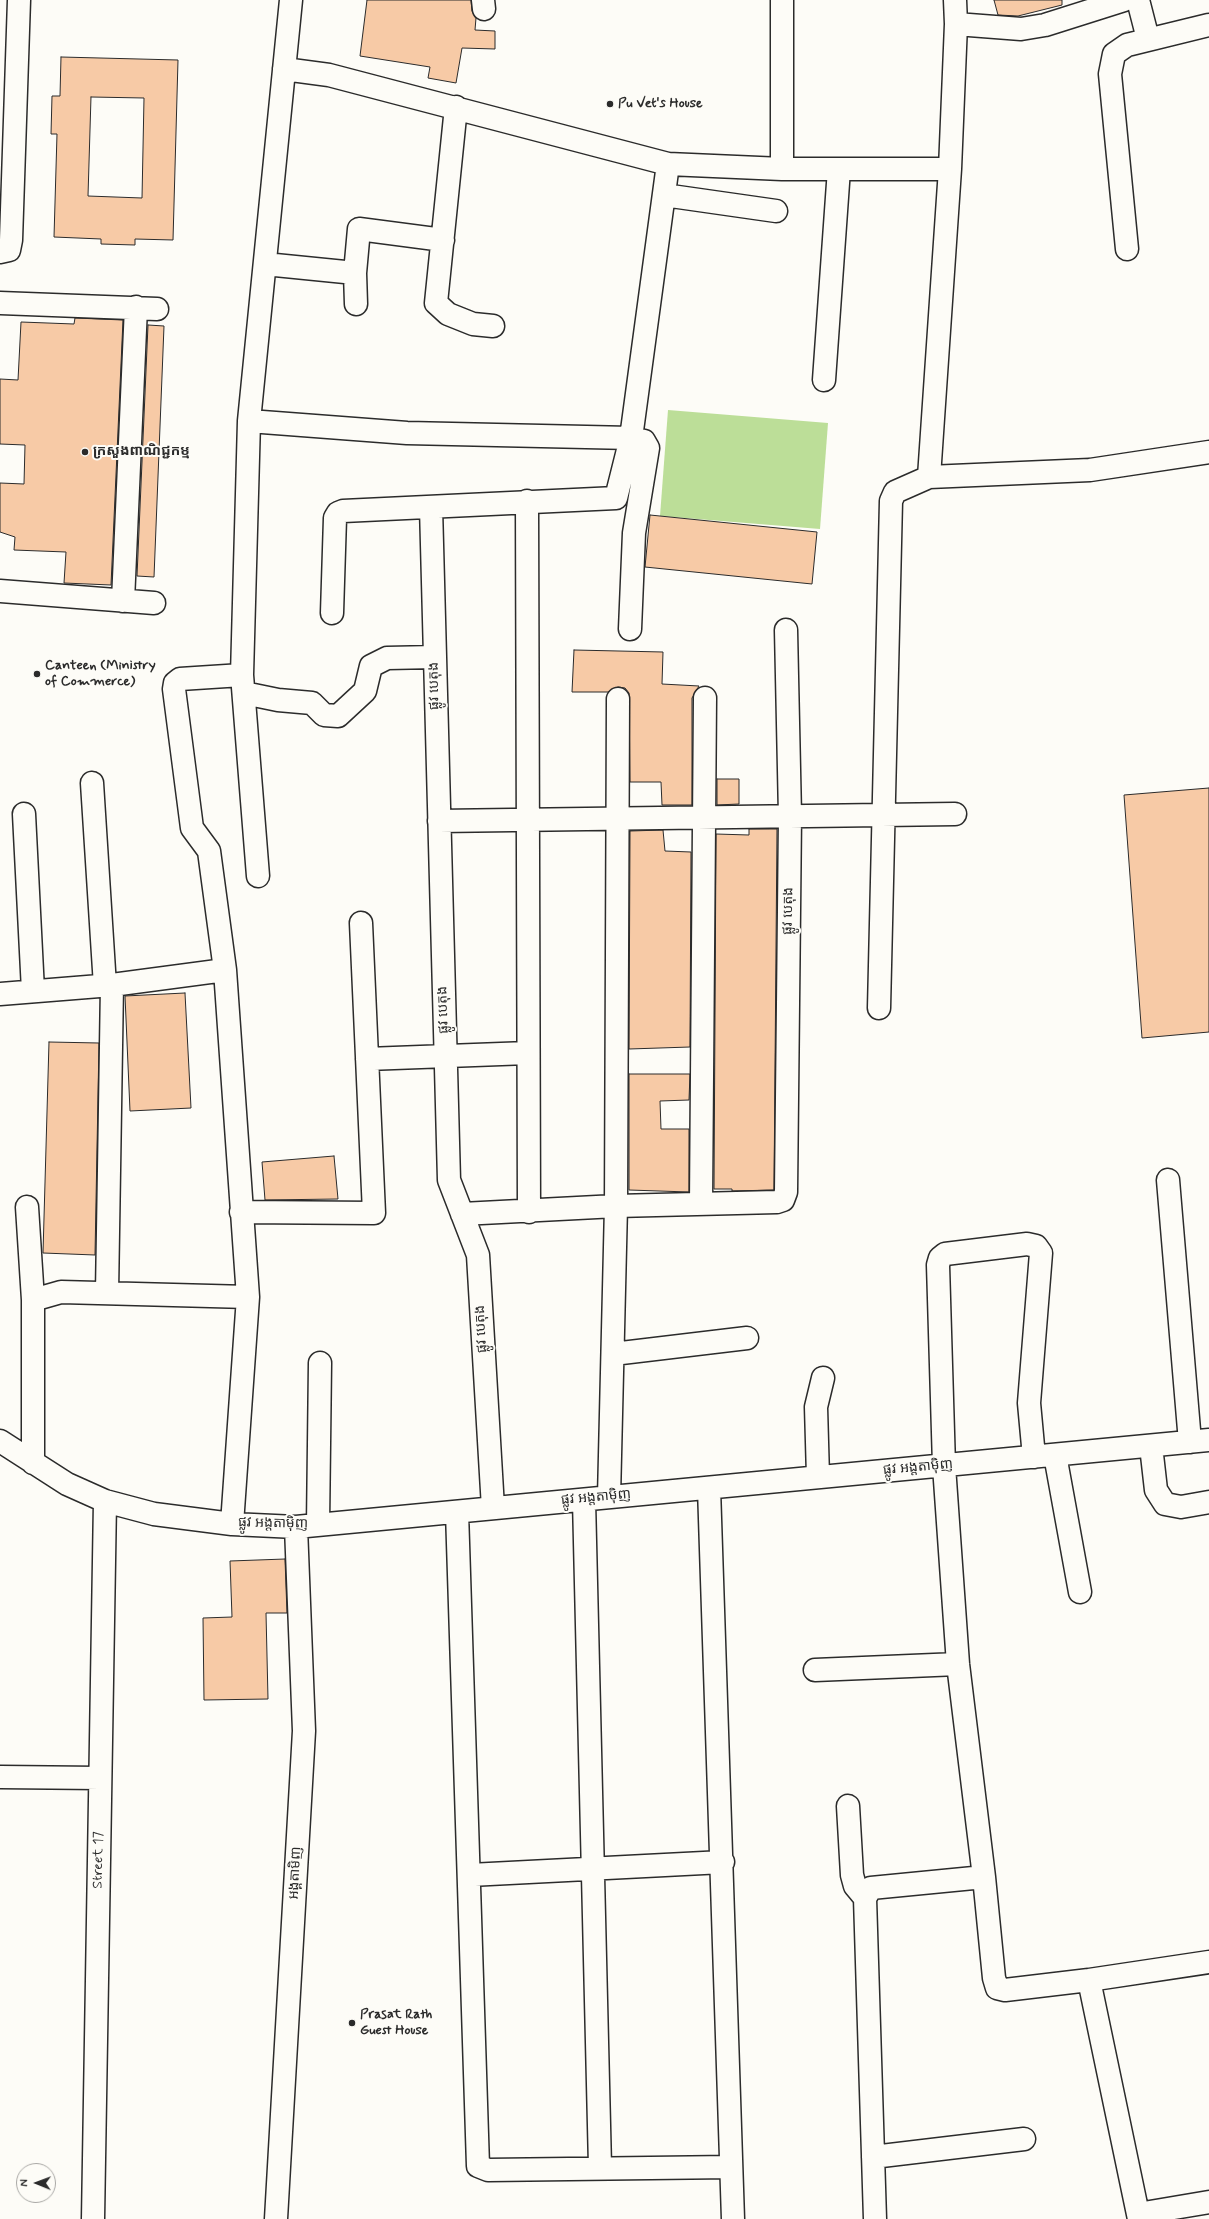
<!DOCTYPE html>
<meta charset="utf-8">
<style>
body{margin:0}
#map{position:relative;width:1209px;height:2219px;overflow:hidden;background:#fdfcf7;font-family:Mynerve,sans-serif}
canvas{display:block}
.north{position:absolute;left:16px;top:2163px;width:40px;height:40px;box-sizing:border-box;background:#fdfcf7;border:1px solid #a9a8a5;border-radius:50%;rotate:271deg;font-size:11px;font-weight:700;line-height:16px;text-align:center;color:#2b2b2b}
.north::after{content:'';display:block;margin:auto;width:14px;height:18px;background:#2b2b2b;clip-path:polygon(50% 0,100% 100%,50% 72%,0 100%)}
</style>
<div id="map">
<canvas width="1209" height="2219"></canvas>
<div class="north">N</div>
</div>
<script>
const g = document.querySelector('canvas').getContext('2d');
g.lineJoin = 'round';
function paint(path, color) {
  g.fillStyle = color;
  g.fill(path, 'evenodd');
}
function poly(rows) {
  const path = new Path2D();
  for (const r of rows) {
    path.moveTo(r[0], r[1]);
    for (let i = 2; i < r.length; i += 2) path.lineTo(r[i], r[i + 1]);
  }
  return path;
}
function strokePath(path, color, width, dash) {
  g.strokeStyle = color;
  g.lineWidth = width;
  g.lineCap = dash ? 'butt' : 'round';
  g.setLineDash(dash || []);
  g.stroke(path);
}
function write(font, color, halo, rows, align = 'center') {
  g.font = font + ' Mynerve,"Noto Sans Khmer",sans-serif';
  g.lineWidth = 4;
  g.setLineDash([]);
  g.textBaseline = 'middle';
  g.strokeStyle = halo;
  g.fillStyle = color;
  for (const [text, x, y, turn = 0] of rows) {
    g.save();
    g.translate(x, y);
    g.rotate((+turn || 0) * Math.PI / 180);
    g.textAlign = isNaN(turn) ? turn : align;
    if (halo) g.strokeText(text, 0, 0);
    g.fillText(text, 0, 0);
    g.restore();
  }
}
paint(poly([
 [668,410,828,423,820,529,660,516]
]), '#bcde98');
const building = poly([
 [367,0,471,0,472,11,476,18,475,30,495,31,495,49,462,48,456,83,428,78,430,67,360,56,367,0],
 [994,0,1062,0,1062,5,1018,16,998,15,994,0],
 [61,57,178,60,173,240,135,239,135,245,101,244,101,239,54,237,57,134,51,134,52,96,60,96,61,57],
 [91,97,144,98,142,198,88,196,91,97],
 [75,318,123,320,111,585,64,583,66,552,14,550,15,537,0,532,0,483,24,484,25,445,0,444,0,379,18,380,21,322,74,324,75,318],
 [148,325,164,326,154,577,137,576,148,325],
 [650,515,817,532,812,584,645,567,650,515],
 [574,650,663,652,662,684,699,686,692,698,692,805,662,805,661,782,630,782,629,693,625,688,618,687,608,692,572,692,574,650],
 [717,779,739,779,739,804,717,805,717,779],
 [1209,788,1209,1032,1142,1038,1124,795,1209,788],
 [749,829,777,829,774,1190,732,1191,732,1189,714,1189,716,834,749,835,749,829],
 [663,830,665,851,691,852,690,1047,629,1049,630,831,663,830],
 [185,993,191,1108,130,1111,125,996,185,993],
 [49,1042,99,1043,95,1255,43,1253,49,1042],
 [629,1074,690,1074,689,1100,660,1101,661,1129,689,1129,689,1192,629,1190,629,1074],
 [334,1156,338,1199,265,1200,262,1162,334,1156],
 [285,1559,287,1613,266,1613,268,1699,204,1700,203,1618,232,1617,230,1561,285,1559]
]);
paint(building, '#f7caa6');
strokePath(building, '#2b2b2b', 1);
const minor = poly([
 [483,0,484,9],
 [782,0,782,169],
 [1138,0,1148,39],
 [956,24,1021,29,1045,25,1124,0],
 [284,69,329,75,668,164,782,169,950,169],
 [456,107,436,303,448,314,473,324,493,326],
 [664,195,776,211],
 [1127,249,1110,74,1114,54,1127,45,1209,25],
 [0,252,9,250,11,240,19,0],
 [265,264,355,273],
 [0,303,157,309],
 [356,304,355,273,359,229,443,240],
 [824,380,839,169],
 [249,421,407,433,631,438,644,441,648,448,634,533,630,629],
 [929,477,1090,470,1209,452],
 [527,501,529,1212],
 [431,507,449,1180,478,1255,493,1508],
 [0,591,154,603],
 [123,601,136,307],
 [332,613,335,518,338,513,343,511,616,498,631,438,668,164],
 [244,693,278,700,312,703,324,715,338,716,365,691,371,666,387,658,435,657],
 [92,783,105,986],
 [24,814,33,991],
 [439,821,955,814],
 [258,876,242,675,249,421,291,0],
 [0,994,112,985,225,970],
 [879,1008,891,501,895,492,929,477,950,169,956,24,955,0],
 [367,1059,528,1053],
 [1168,1180,1190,1442],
 [701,1203,705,698],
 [27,1207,33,1300],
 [241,1212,374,1213,361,923],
 [462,1214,616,1206,777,1202,783,1200,786,1192,790,816,786,630],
 [107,1293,112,985],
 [613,1354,747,1338],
 [0,1441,67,1484,105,1501,154,1514,232,1524,296,1527,1209,1440],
 [1151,1446,1156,1490,1165,1504,1181,1507,1209,1502],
 [1055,1455,1080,1592],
 [1034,1457,1029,1403,1041,1253,1036,1246,1027,1244,945,1254,940,1258,938,1265,944,1466,958,1664,984,1877,994,1978,997,1988,1005,1990,1089,1980,1209,1962],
 [33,1463,33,1300,61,1292,248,1297],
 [818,1477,816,1407,823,1378],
 [709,1488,733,2219],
 [609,1497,616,1206,618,699],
 [584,1500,600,2167],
 [457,1512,478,2166,488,2170,731,2167],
 [232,1524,248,1297,225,970,209,851,192,828,174,689,175,683,180,679,242,675],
 [318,1525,320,1363],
 [815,1670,958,1664],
 [0,1777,100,1778],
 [848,1806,852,1875,855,1886,865,1898],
 [470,1875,723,1862],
 [1089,1980,1139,2219],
 [873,2157,1024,2139],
 [1138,2214,1209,2202],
 [93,2219,105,1501],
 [276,2219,304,1731,296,1527],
 [875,2219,865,1898,871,1888,984,1877]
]);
strokePath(minor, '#2b2b2b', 25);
strokePath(minor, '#fdfcf7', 22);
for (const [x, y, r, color] of [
 [610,104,4,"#2b2b2b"],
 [85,452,4,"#2b2b2b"],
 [37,674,4,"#2b2b2b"],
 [352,2023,4,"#2b2b2b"]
]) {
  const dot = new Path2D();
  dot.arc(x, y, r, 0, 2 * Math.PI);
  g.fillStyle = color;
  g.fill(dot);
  strokePath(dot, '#fdfcf7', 1.5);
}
write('bold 14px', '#2b2b2b', '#fdfcf7', [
 ["Pu Vet's House",618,104],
 ["ក្រសួងពាណិជ្ជកម្ម",93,452],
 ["Canteen (Ministry",45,666],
 ["of Commerce)",45,682],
 ["Prasat Rath",360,2015],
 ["Guest House",360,2031]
], 'left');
write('14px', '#2b2b2b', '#fdfcf7', [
 ["ផ្លូវ បេតុង",435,686,-91],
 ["ផ្លូវ បេតុង",789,911,-89],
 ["ផ្លូវ បេតុង",444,1010,-92],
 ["ផ្លូវ បេតុង",482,1329,-93],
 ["ផ្លូវ អង្តតាម៉ិញ",918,1468,-5],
 ["ផ្លូវ អង្តតាម៉ិញ",596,1498,-5],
 ["ផ្លូវ អង្តតាម៉ិញ",273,1524,1],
 ["Street 17",99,1860,-89],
 ["អង្គតាមិញ",296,1873,-87]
]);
</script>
